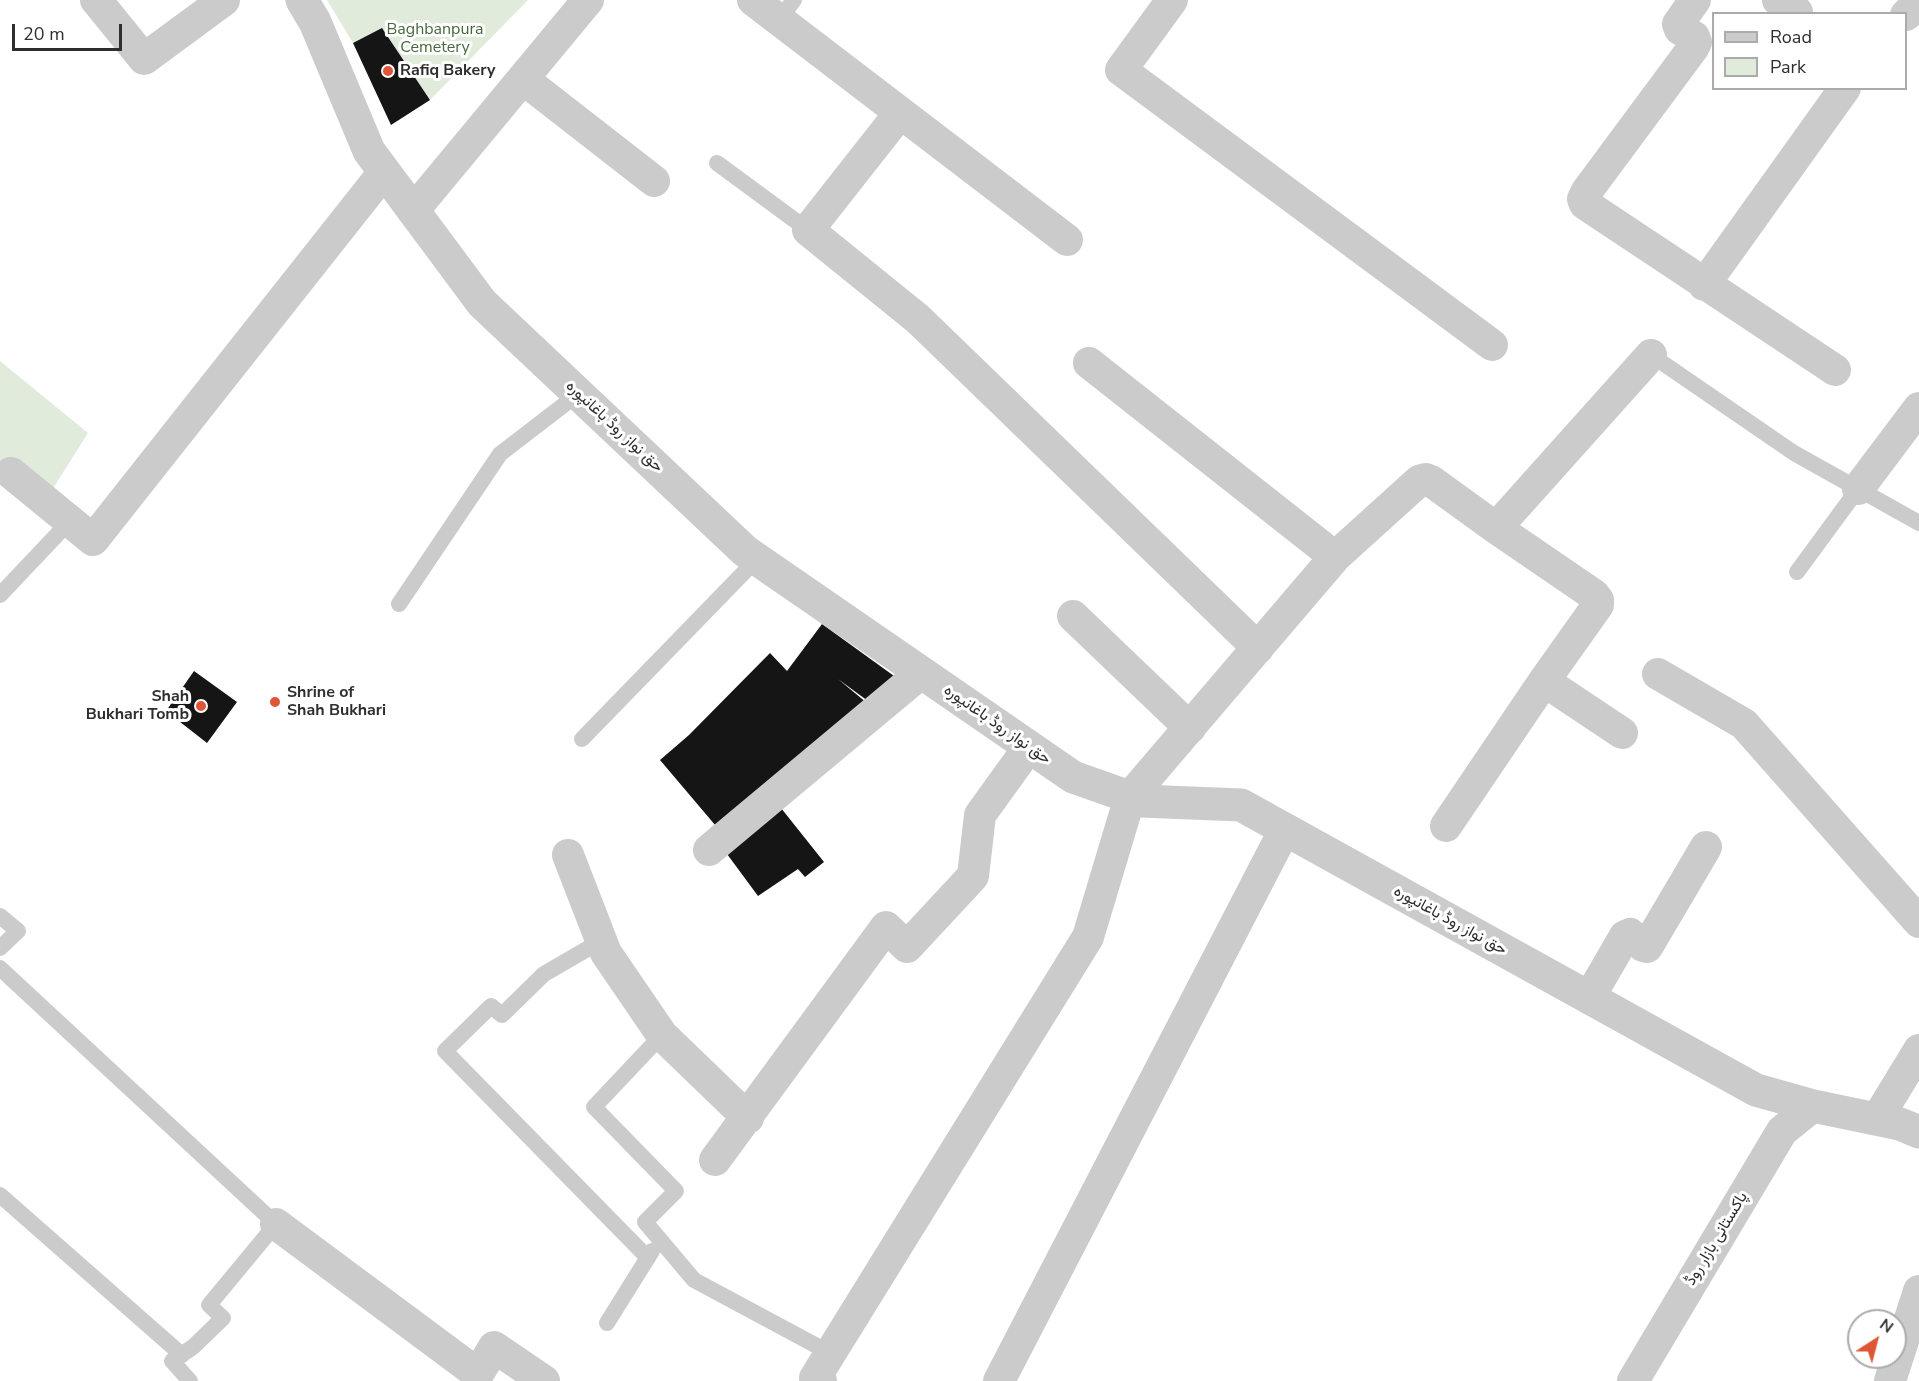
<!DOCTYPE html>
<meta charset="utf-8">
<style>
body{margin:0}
#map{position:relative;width:1919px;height:1381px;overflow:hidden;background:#fff;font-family:"Nunito Sans",sans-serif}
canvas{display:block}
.legend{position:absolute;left:1712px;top:12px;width:195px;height:78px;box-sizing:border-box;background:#fff;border:2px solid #ababab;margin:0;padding:8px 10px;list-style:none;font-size:18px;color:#2e2e2e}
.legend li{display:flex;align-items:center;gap:12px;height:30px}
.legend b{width:30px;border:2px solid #ababab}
.north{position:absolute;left:1847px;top:1309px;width:60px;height:60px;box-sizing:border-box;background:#fff;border:2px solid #ababab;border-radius:50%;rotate:36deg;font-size:16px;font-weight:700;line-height:24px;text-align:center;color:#2e2e2e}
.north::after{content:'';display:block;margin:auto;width:21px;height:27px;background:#df5636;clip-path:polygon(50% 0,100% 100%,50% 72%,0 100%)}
.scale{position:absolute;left:12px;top:24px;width:110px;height:27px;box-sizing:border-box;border:3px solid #2e2e2e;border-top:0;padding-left:8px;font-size:18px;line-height:21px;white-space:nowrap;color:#2e2e2e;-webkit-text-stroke:4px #fff;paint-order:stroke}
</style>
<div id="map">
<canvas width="1919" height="1381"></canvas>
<ul class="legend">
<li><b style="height:8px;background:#cbcbcb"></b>Road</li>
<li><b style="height:16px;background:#e0ebdc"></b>Park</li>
</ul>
<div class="north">N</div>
<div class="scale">20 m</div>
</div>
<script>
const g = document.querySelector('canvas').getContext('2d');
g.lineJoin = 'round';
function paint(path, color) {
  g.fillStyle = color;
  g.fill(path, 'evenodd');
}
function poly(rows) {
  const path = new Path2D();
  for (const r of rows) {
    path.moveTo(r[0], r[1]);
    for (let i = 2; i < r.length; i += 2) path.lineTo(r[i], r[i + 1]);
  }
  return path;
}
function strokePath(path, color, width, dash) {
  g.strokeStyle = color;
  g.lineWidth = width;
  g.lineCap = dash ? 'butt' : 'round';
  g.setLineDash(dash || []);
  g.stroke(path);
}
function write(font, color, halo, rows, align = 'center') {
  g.font = font + ' "Nunito Sans",Vazirmatn,sans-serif';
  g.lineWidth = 6;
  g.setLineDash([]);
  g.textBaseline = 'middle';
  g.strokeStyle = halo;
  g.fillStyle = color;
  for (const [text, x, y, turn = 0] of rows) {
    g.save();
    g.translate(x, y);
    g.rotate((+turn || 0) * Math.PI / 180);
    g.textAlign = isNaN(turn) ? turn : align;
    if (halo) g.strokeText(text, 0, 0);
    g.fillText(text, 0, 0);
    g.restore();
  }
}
paint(poly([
 [327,0,528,0,430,100,382,29,353,43],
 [0,361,88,433,45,501,11,473,0,485]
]), '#e0ebdc');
paint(poly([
 [382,28,430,100,391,125,353,43],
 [822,624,901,681,872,704,838,679,867,703,721,832,660,760,689,735,770,653,787,671],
 [194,671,237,702,207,743,166,711],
 [781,808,824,862,805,877,798,869,758,896,727,854]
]), '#151515');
strokePath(poly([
 [779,20,794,0],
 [717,163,808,230],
 [1651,355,1794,453,1919,523],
 [1797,572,1858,489],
 [0,595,70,521],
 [399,604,500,454,578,394],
 [582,739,757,559],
 [0,916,18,931,0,948],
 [601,941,544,974,502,1015,491,1006,445,1051,648,1258],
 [0,968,276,1224,209,1305,223,1318,193,1347,172,1361,190,1381],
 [662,1035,594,1107,676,1191,645,1222,694,1280,830,1353],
 [0,1195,182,1355],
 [607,1323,652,1251]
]), '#cbcbcb', 16);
strokePath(poly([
 [96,0,144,59,224,0],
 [753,0,1067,240],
 [1172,0,1121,70,1492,345],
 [1695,0,1678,24,1680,29,1694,37,1696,42,1693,48,1587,191,1583,199,1585,204,1835,370],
 [1778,0,1797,12],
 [1906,15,1919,2],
 [523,79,654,181],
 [900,113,808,230,918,319,1258,648],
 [413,211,588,0],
 [1704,285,1845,88],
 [1089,363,1335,557],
 [11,473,93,540,384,172],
 [1858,489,1919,408],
 [1496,528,1651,355],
 [1073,616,1190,728],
 [1658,674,1744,724,1919,922],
 [1544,681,1622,733],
 [709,850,921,673],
 [568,855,606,953,662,1035,748,1118],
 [1589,998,1625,936,1630,934,1643,946,1647,947,1706,847],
 [1877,1119,1919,1050],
 [715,1160,886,927,907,947,973,876,980,815,1029,747],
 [276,1224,478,1374,494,1347,544,1381],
 [821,1381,815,1378,1088,937,1130,797,1335,557,1419,481,1426,479,1431,481,1496,528,1594,595,1598,600,1598,605,1544,681,1446,826],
 [999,1381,1285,829],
 [1633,1381,1782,1131,1813,1106],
 [1890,1381,1919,1291]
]), '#cbcbcb', 32);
strokePath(poly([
 [302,0,315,22,369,151,482,303,745,551,1073,777,1141,801,1241,805,1756,1090,1813,1106,1900,1124,1919,1132]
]), '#cbcbcb', 33);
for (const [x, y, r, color] of [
 [388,71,6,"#df5636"],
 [275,702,6,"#df5636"],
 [201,706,6,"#df5636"]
]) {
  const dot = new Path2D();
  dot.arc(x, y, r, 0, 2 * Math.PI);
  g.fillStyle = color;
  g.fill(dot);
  strokePath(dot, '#fff', 2);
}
write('16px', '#45683d', '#fff', [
 ["Baghbanpura",435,30],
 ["Cemetery",435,48]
]);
write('bold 16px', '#2e2e2e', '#fff', [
 ["Rafiq Bakery",400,71],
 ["Shrine of",287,693],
 ["Shah Bukhari",287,711],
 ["Shah",189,697,"right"],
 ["Bukhari Tomb",189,715,"right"]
], 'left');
write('16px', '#2e2e2e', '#fff', [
 ["حق نواز روڈ باغانپورہ",614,427,43],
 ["حق نواز روڈ باغانپورہ",997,725,35],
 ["حق نواز روڈ باغانپورہ",1450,921,29],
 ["پاکستانی بازار روڈ",1717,1239,-59]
]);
</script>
